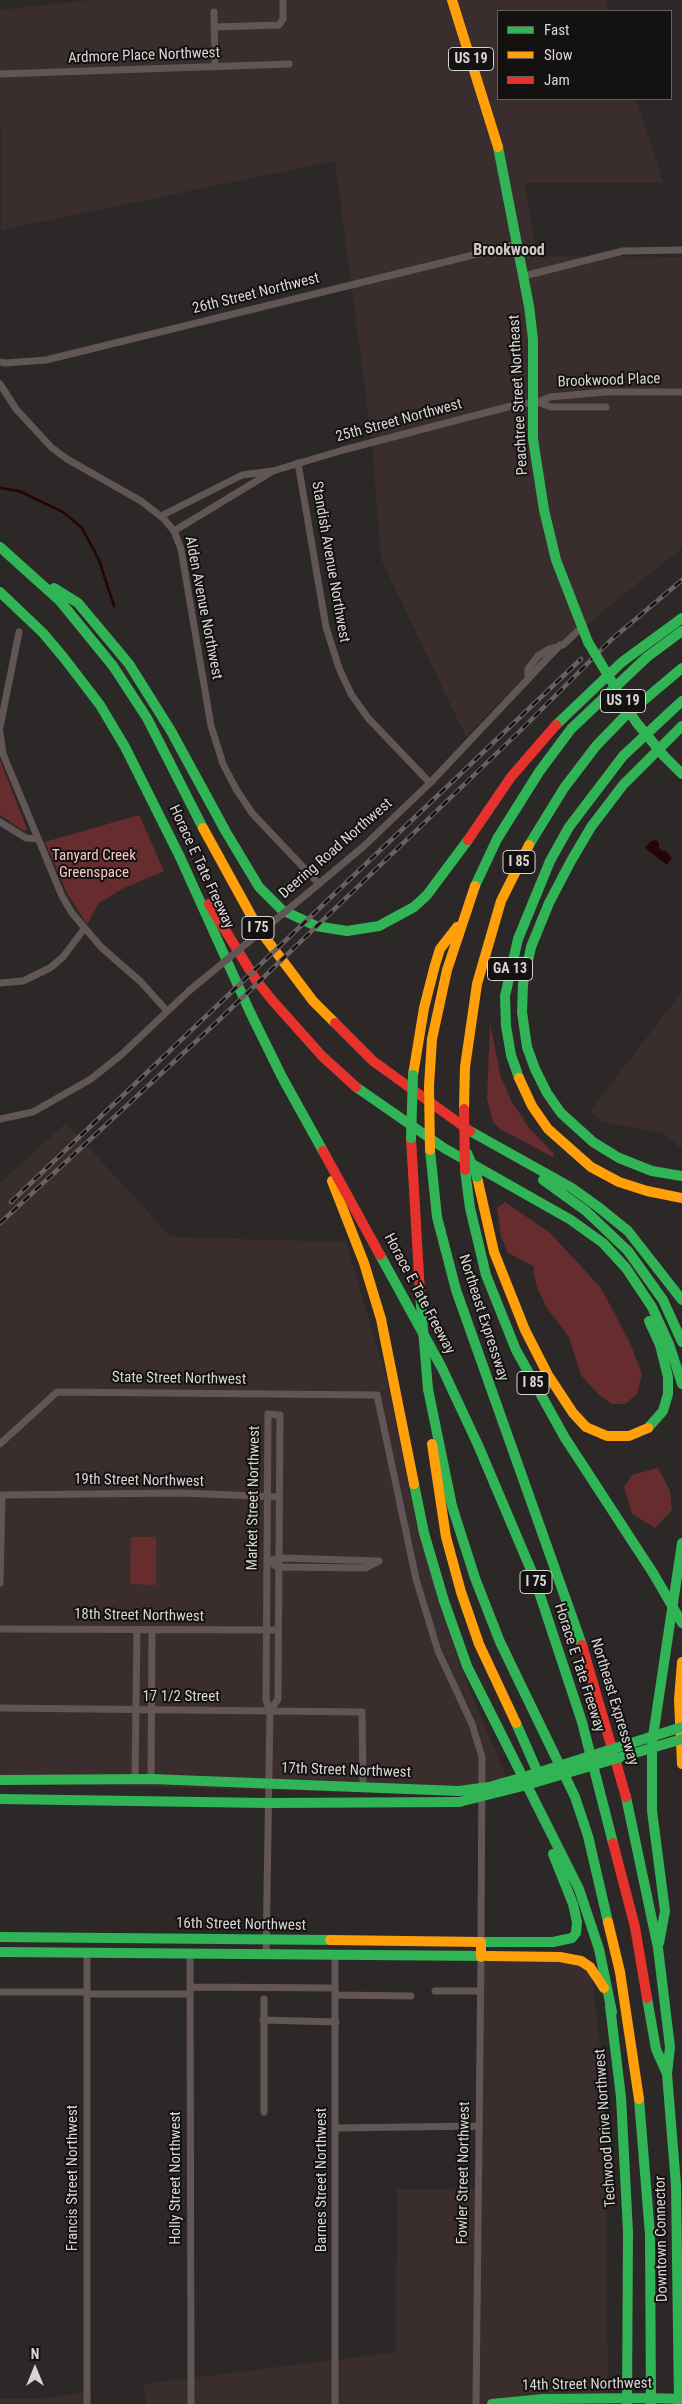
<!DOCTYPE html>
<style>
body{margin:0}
#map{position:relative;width:682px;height:2404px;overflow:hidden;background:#2d2828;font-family:"Roboto Condensed",sans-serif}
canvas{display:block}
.legend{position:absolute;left:497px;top:10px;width:175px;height:90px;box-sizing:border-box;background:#141111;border:1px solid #635f5f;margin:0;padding:6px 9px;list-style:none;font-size:15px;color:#dad5d5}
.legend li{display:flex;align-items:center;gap:10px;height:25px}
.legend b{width:25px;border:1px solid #635f5f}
.north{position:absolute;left:10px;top:2344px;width:50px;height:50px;-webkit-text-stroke:4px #141111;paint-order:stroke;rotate:0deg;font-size:14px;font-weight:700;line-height:20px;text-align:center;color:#dad5d5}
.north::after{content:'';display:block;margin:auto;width:18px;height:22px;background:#dad5d5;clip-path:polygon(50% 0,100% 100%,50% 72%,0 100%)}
</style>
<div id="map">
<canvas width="682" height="2404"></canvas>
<ul class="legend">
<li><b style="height:6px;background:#30b455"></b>Fast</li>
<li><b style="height:6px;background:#ff9f0a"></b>Slow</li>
<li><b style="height:6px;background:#e5322d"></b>Jam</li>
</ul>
<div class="north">N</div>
</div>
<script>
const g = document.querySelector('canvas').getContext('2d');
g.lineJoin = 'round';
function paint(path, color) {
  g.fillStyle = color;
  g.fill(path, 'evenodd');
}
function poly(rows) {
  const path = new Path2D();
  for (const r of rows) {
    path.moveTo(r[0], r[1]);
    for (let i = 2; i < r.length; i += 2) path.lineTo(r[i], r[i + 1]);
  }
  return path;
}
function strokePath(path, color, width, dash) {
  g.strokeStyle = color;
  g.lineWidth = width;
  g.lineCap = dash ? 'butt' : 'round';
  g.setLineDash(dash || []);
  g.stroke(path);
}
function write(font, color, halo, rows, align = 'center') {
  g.font = font + ' "Roboto Condensed",sans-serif';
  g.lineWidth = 4;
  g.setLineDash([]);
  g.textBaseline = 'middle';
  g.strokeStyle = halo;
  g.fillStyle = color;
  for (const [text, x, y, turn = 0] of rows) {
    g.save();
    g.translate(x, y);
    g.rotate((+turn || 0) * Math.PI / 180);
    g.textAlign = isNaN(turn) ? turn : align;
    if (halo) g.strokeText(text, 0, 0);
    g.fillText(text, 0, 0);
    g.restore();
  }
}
paint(poly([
 [90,0,605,0,609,11,498,11,498,99,636,99,663,183,525,183,537,256,682,257,682,548,620,597,500,701,466,737,381,559,372,443,335,161,1,230,0,10],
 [682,992,682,1149,662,1133,602,1122,590,1111],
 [66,1123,171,1237,346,1242,387,1381,416,1522,460,1666,507,1779,482,1787,353,1792,0,1783,0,1183],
 [479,1959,590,1961,605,2090,608,2404,146,2404,144,2384,396,2352,397,2189,479,2189],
 [90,2392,91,2404,0,2404,0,2399,35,2399]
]), '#3a2d2d');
paint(poly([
 [0,760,27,829,24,831,0,815],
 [139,815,164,871,122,889,99,903,87,924,68,895,45,842],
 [490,1023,501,1078,512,1102,530,1129,554,1154,553,1157,500,1129,493,1122,487,1099],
 [505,1202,550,1233,601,1288,630,1343,642,1374,637,1394,625,1404,612,1404,599,1395,581,1375,569,1337,547,1308,536,1285,533,1266,508,1253,501,1237,497,1208],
 [658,1468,670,1491,672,1510,655,1528,632,1514,624,1487,632,1475],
 [131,1537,156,1537,156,1585,130,1584]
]), '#672c2e');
paint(poly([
 [656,840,659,843,659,848,664,852,665,850,672,858,667,865,645,848,651,841]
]), '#260406');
strokePath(poly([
 [0,488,19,491,63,512,82,528,99,560,114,606]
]), '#260406', 2.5);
strokePath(poly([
 [214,12,215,67],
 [215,27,279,25,283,19,283,0],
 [0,74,289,64],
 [524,276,623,251,682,250],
 [0,362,5,363,46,360,518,244],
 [0,384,16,409,52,448,67,459,141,501,163,518,174,531,181,549,211,726,223,764,236,789,252,813,319,884],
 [538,402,551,407,606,407],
 [298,463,326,627,339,668,351,694,368,718,430,783],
 [161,516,242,475,273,471],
 [174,531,273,471,343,450,515,405,538,402,550,397,605,392,682,392],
 [528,678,528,669,538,656,549,649,563,645,581,628],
 [0,727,19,632],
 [0,732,3,754,62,896,72,913,101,947,141,982,167,1011],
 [0,822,26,838,38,839],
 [308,893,364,846,430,783,560,645],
 [0,983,23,981,50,968,63,957,84,929],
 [0,1119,33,1112,91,1079,121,1055,190,990],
 [0,1444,57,1392,377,1395,416,1579,438,1651,472,1724,482,1757,481,1942],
 [2,1495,181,1493,279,1497],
 [267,1561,283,1558,377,1561],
 [274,1565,278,1567,365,1568,379,1561],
 [0,1583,2,1495],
 [0,1629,277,1630],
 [0,1708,362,1712,363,1786],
 [135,1779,137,1630],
 [151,1779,152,1630],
 [190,1953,191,2404],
 [266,1955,270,1711,266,1700,268,1414,280,1415,278,1699,270,1711],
 [190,1987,335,1988],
 [435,1991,480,1991],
 [0,1992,87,1992],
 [87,1994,190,1994],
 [335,1995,411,1996],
 [264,1999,264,2112],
 [263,2020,336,2022],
 [336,2128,479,2126],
 [87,2404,87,1953],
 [335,2404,335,1957],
 [476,2404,481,1957]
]), '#625555', 7);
strokePath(poly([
 [498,147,529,306,533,339,533,439,544,510,556,560,588,642],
 [0,547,60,601,113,666,147,718,203,828],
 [54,588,78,603,129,664,171,731,226,832,259,887,282,910,316,926,347,931,379,926,414,907,427,895,468,840],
 [0,592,43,633,64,658,100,705,125,747,180,857,250,1012,282,1077,323,1151],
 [556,725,622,662,682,618],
 [682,726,623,785,591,827,571,861,549,903,531,947,523,984,522,1012,527,1047,535,1069,547,1093,561,1113,593,1142,619,1158,652,1171,682,1176],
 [664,756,682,774],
 [529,845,564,788,596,746,625,716,682,668],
 [475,886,497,839,539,772,571,729,647,657,682,631],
 [519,1078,511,1055,506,1026,505,996,518,939,550,861,569,827,623,756,682,701],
 [356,1087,444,1148,571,1220,603,1243,626,1268,652,1307,669,1344,682,1384],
 [470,1131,572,1188,597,1206,628,1231,682,1300],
 [430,1150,437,1217,456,1290,582,1645],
 [465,1170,470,1208,486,1275,516,1350,565,1438,653,1573],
 [543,1180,586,1211,628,1251,663,1300,682,1342],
 [380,1255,442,1368,478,1445,534,1577,582,1722,613,1843],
 [428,1389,452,1506,475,1578,500,1642,575,1797,588,1836,608,1922],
 [648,1428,663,1411,668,1394,668,1377,660,1345,649,1321],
 [414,1484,424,1533,444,1601,467,1666,579,1889,599,1949,612,2012],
 [516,1723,541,1780],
 [0,1780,151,1779,459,1791],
 [626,1797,658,1948,670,2047,667,2074,676,2185,679,2404],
 [0,1799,268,1803,459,1802],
 [0,1937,330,1940],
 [481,1942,553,1942,572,1938,576,1933,577,1922,573,1904,553,1854],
 [659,1943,665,1911,652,1811,652,1743,682,1543],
 [0,1952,488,1956],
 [647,1998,656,2049,667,2074],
 [610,2006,621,2097,628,2232,627,2404],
 [639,2099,650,2235,651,2404],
 [492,2404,543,2399,648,2398]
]), '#30b455', 10);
strokePath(poly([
 [452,0,498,147],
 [203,828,258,928,313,1001,335,1023],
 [413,1075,424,1008,435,965,440,949,457,927],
 [519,1078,532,1106,548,1129,591,1167,619,1182,647,1191,682,1198],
 [429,1086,432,1039,447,970,475,886],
 [464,1109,465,1067,477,984,501,901,529,845],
 [477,1177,494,1252,525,1330,548,1375,573,1413,586,1427,607,1436,629,1436,648,1428],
 [332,1181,364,1263,381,1319,414,1484],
 [432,1444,446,1537,461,1592,479,1644,516,1723],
 [682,1662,679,1700,682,1764],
 [608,1922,620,1972,639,2099],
 [330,1940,481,1942,481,1957],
 [488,1956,560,1957,581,1961,590,1967,604,1988]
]), '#ff9f0a', 10);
strokePath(poly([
 [468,840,511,777,556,725],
 [209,904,256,980,272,1000,322,1056,356,1087],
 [335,1023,373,1061,470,1131],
 [411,1138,420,1293],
 [323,1151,380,1255],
 [582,1645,626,1797],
 [613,1843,635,1927,647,1998]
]), '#e5322d', 10);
const rail = poly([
 [11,1202,581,659],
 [0,1223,219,1020,523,728,612,639,682,580]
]);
strokePath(rail, '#696161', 4.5);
strokePath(rail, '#141111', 2.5, [8]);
strokePath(poly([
 [190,990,308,893]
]), '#625555', 7);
strokePath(poly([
 [588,642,636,722,664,756],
 [411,1138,413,1075],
 [467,1153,477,1177],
 [420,1293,428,1389],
 [653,1573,682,1623],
 [459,1791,489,1787,524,1777,682,1727],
 [459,1802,523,1786,682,1739],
 [648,2398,682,2399]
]), '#30b455', 10);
strokePath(poly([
 [429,1086,430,1150]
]), '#ff9f0a', 10);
strokePath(poly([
 [464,1109,465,1170]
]), '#e5322d', 10);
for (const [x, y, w] of [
 [471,59,45],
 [623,701,45],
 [519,862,32],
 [258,928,32],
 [510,969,45],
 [533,1383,32],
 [536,1582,32]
]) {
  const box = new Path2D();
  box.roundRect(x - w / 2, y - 11.5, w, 23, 4);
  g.fillStyle = '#141111';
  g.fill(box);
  strokePath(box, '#dad5d5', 1);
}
write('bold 14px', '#dad5d5', null, [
 ["US 19",471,59],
 ["US 19",623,701],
 ["I 85",519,862],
 ["I 75",258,928],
 ["GA 13",510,969],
 ["I 85",533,1383],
 ["I 75",536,1582]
]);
write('15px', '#dad5d5', '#141111', [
 ["Ardmore Place Northwest",144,56,-2],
 ["26th Street Northwest",256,294,-14],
 ["Brookwood Place",609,381,-2],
 ["Peachtree Street Northeast",519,395,-93],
 ["25th Street Northwest",399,421,-15],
 ["Standish Avenue Northwest",330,562,80],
 ["Alden Avenue Northwest",203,608,79],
 ["Deering Road Northwest",336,849,-41],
 ["Horace E Tate Freeway",201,867,65],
 ["Horace E Tate Freeway",419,1294,62],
 ["Northeast Expressway",483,1318,72],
 ["State Street Northwest",179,1379,1],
 ["19th Street Northwest",139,1481,1],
 ["Market Street Northwest",254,1498,-89],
 ["18th Street Northwest",139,1616,1],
 ["Horace E Tate Freeway",579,1668,72],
 ["17 1/2 Street",181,1697],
 ["Northeast Expressway",614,1702,73],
 ["17th Street Northwest",346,1771,2],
 ["16th Street Northwest",241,1925,1],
 ["Techwood Drive Northwest",606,2128,-94],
 ["Fowler Street Northwest",464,2173,-89],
 ["Francis Street Northwest",73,2178,-90],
 ["Holly Street Northwest",176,2178,-90],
 ["Barnes Street Northwest",322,2180,-90],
 ["Downtown Connector",662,2239,-91],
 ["14th Street Northwest",587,2385,-1]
]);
write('15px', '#f9c6c4', '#141111', [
 ["Tanyard Creek",94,856],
 ["Greenspace",94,873]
]);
write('bold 16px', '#d1c8c8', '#141111', [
 ["Brookwood",509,251]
]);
</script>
